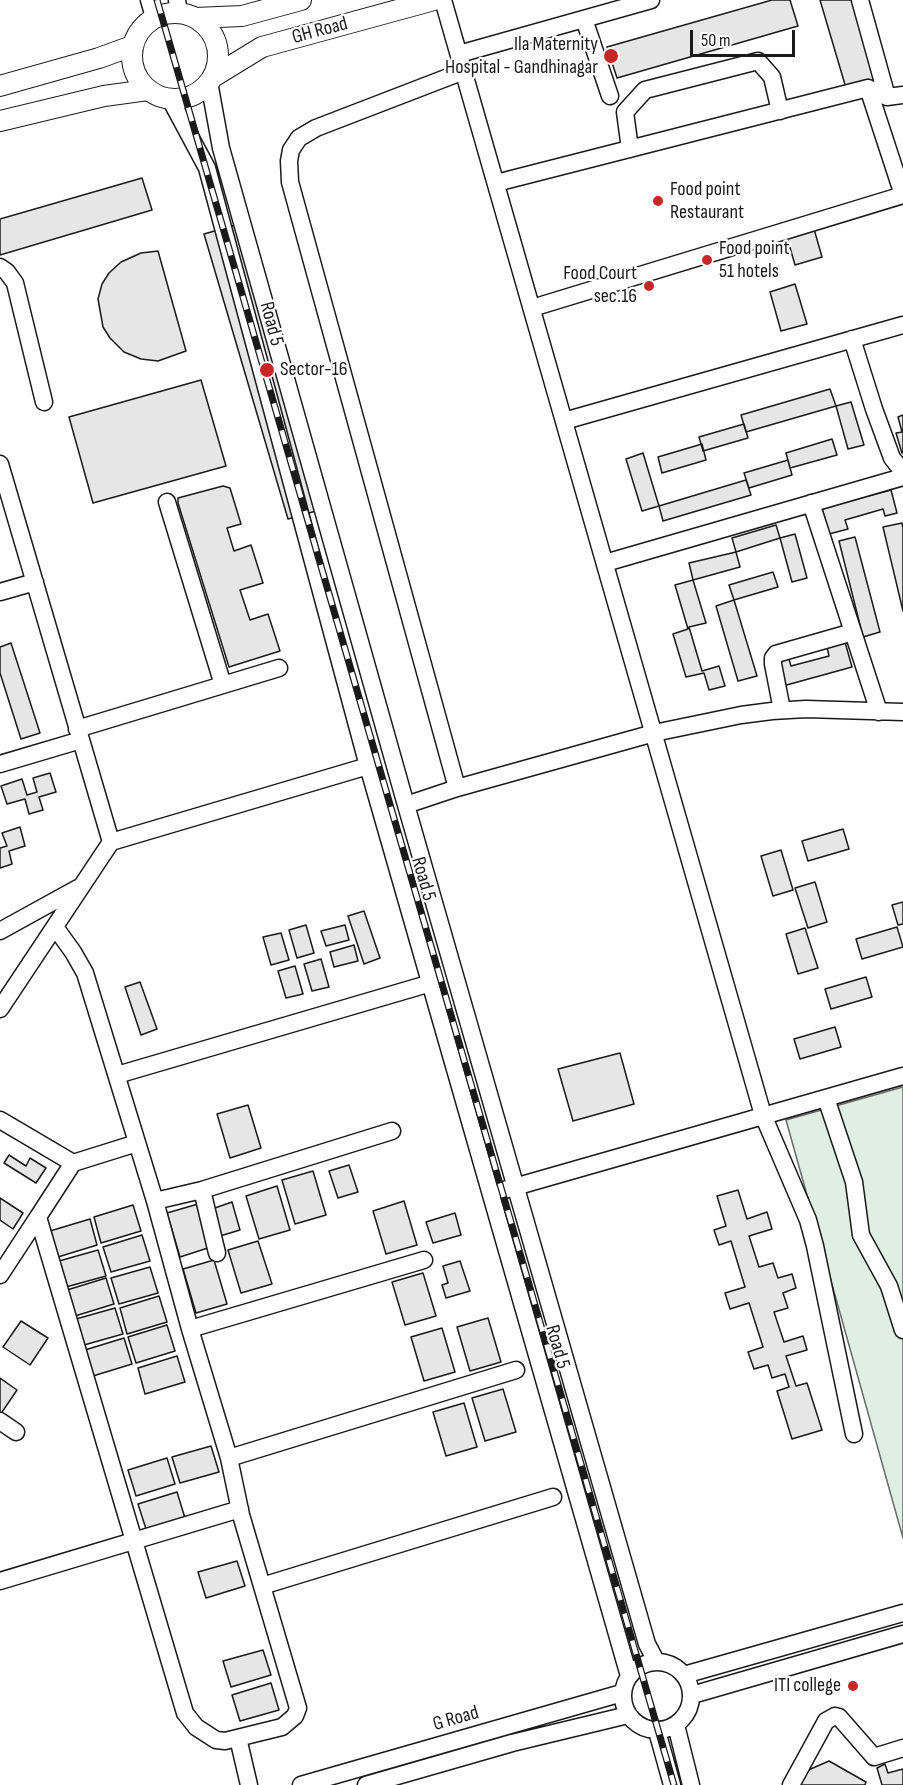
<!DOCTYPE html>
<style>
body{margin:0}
#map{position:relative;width:903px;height:1785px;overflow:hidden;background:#fff;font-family:"Sofia Sans Condensed",sans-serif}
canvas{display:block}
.scale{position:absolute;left:690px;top:30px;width:105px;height:27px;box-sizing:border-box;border:3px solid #1a1a1a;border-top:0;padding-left:8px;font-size:18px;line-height:21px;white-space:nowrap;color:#1a1a1a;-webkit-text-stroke:4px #fff;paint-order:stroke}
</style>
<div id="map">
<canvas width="903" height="1785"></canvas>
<div class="scale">50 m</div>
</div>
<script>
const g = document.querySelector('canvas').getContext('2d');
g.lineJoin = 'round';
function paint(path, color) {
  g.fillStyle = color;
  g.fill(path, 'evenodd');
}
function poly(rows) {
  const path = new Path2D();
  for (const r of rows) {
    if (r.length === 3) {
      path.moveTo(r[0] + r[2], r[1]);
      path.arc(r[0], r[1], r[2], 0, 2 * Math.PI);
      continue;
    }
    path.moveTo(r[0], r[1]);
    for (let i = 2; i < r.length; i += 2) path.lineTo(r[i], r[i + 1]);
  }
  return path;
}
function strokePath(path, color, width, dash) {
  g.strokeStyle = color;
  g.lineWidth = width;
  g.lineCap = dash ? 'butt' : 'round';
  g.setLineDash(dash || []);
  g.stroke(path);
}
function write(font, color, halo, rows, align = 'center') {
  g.font = font + ' "Sofia Sans Condensed",sans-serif';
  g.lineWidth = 4.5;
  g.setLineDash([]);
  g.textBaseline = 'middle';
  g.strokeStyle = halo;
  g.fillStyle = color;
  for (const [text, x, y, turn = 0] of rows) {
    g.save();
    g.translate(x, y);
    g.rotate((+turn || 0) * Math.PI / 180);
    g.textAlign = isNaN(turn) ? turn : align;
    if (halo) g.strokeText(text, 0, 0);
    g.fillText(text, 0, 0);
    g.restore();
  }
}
const green = poly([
 [903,1087,903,1538,786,1120,903,1087]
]);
paint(green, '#e0efe3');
strokePath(green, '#6a6a6a', 1.5);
const building = poly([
 [772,0,790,0,798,26,617,78,607,47,772,0],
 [820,0,855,0,878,79,846,88,820,0],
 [142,178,152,210,0,255,0,219,142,178],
 [246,222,330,507,288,519,204,234,246,222],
 [814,229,822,257,795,265,787,237,814,229],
 [158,251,186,351,158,361,141,359,124,352,110,338,103,327,98,299,102,284,109,273,121,262,141,253,158,251],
 [795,284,807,324,781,331,770,292,795,284],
 [201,380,226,466,93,503,69,417,201,380],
 [830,389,836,406,746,432,741,415,830,389],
 [851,402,864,445,848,449,836,406,851,402],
 [903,415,903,453,902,453,896,433,902,432,898,417,903,415],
 [744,424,748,438,703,451,699,437,744,424],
 [832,439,837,455,790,468,786,453,832,439],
 [702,444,706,460,662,473,658,457,702,444],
 [643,453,659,506,642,511,626,459,643,453],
 [788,460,792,475,749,488,744,473,788,460],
 [746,480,751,495,663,521,659,506,746,480],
 [223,486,230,488,241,524,227,528,234,551,251,545,263,583,240,590,250,620,268,614,280,651,229,667,178,503,178,498,223,486],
 [891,490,897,513,885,516,883,509,845,520,848,529,829,534,822,508,891,490],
 [902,523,903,528,903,611,883,527,902,523],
 [776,525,780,538,736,552,732,538,776,525],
 [795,534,807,578,792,582,780,538,795,534],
 [855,537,880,632,863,637,839,541,855,537],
 [736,552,740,567,693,580,689,563,736,552],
 [773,572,778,587,734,600,729,585,773,572],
 [693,580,706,623,689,627,702,671,719,666,725,686,709,690,704,673,686,677,673,634,688,629,675,585,693,580],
 [734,600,757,676,738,681,716,606,734,600],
 [845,642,852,667,783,686,777,662,789,659,791,666,829,656,827,647,845,642],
 [11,643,40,733,21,739,0,673,0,647,11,643],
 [50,773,56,792,39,797,43,810,29,814,25,799,7,804,1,786,22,779,27,795,37,792,33,778,50,773],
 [20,827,25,846,9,851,12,864,0,868,0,848,7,846,2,833,20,827],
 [843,829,849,849,808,861,802,841,843,829],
 [781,850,793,890,773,896,761,856,781,850],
 [815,882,827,922,808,928,795,888,815,882],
 [903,902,903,924,898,925,892,905,903,902],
 [364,911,380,958,364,964,348,916,364,911],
 [306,925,314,953,297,958,289,930,306,925],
 [345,925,349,940,326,946,321,931,345,925],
 [897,927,903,947,862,959,856,939,897,927],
 [805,928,818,968,798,974,786,934,805,928],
 [281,933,289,960,271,965,263,937,281,933],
 [354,945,358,961,334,967,330,952,354,945],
 [321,959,329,987,312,991,304,964,321,959],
 [295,966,303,994,286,998,278,971,295,966],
 [866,977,872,997,831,1009,825,989,866,977],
 [140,982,157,1029,141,1035,125,987,140,982],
 [835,1027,841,1047,800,1059,794,1039,835,1027],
 [620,1053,634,1104,573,1121,558,1069,620,1053],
 [248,1105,261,1148,230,1158,217,1114,248,1105],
 [9,1155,26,1166,30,1158,46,1168,36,1183,4,1163,9,1155],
 [349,1165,358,1192,338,1198,329,1171,349,1165],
 [313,1171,326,1215,295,1224,282,1180,313,1171],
 [277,1186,290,1230,259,1239,246,1196,277,1186],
 [738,1190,747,1219,767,1212,772,1229,749,1236,759,1267,773,1263,778,1278,792,1274,796,1288,783,1293,788,1308,774,1312,784,1342,803,1336,807,1350,786,1356,796,1386,807,1383,822,1430,792,1439,777,1391,789,1387,785,1374,772,1378,768,1365,754,1369,748,1352,763,1347,749,1303,730,1309,725,1293,745,1287,731,1241,719,1245,714,1230,726,1226,717,1196,738,1190],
 [0,1198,23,1213,13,1229,0,1220,0,1198],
 [404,1201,417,1245,386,1254,373,1211,404,1201],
 [232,1202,240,1230,220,1236,212,1209,232,1202],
 [198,1204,211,1247,180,1257,167,1213,198,1204],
 [133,1205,141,1231,101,1243,94,1217,133,1205],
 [455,1213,461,1235,433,1243,426,1222,455,1213],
 [90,1219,97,1245,58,1257,50,1231,90,1219],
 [142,1235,150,1261,111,1272,103,1247,142,1235],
 [258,1241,272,1284,241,1293,228,1250,258,1241],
 [98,1250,106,1276,66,1287,59,1261,98,1250],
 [214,1260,227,1304,196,1313,183,1269,214,1260],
 [460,1261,470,1291,446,1298,442,1285,448,1283,443,1266,460,1261],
 [150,1267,158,1293,119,1304,111,1278,150,1267],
 [423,1273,436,1316,405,1325,392,1282,423,1273],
 [106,1278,114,1304,75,1316,67,1290,106,1278],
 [159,1296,167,1322,127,1334,120,1308,159,1296],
 [115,1308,123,1334,84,1345,76,1319,115,1308],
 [488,1318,501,1362,470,1371,457,1327,488,1318],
 [21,1321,48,1338,30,1365,3,1347,21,1321],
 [167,1325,175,1351,136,1363,128,1337,167,1325],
 [442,1328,455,1372,424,1381,411,1337,442,1328],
 [124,1338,132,1364,93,1376,85,1350,124,1338],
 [177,1356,185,1382,145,1394,138,1368,177,1356],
 [0,1378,17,1390,0,1415,0,1378],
 [503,1389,516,1432,485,1441,472,1398,503,1389],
 [464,1403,477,1447,446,1456,433,1412,464,1403],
 [211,1446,219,1472,180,1483,172,1457,211,1446],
 [167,1458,175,1484,136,1496,128,1470,167,1458],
 [177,1492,185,1518,146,1529,138,1504,177,1492],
 [237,1561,245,1586,206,1598,198,1572,237,1561],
 [263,1650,271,1675,231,1687,223,1661,263,1650],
 [271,1683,279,1710,240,1721,232,1695,271,1683],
 [829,1761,866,1782,865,1785,798,1785,806,1771,829,1761],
 [885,1764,888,1773,903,1769,903,1785,882,1785,877,1768,885,1764]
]);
paint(building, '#e6e6e6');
strokePath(building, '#1a1a1a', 1.5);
const minor = poly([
 [149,0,154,17],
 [177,0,179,13],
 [443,0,763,1115,808,1220,815,1246,854,1434],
 [860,0,887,97],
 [584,19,610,96],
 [459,54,651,0],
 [209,82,221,148,406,805,647,1644,656,1661],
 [903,95,887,97,868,88,903,195],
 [170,99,207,168,368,766,629,1676],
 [630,149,625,112,645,90,758,61,772,77,780,111],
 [496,183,868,88],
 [0,267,7,272,15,283,44,402],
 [532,308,903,195],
 [852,339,874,409,892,458,903,472],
 [564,421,903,325],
 [0,464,111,842],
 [167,502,223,685],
 [811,503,879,712],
 [605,563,903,477],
 [0,592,35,582],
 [782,710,773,664,773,658,776,654,853,632],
 [77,729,279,668],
 [0,764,81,740],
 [457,788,290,182,289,161,291,150,299,138,316,128,464,71],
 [406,805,457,788,654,733,741,715,772,711,806,709,903,712],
 [55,927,73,952,85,973,155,1201],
 [0,931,78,888],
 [0,1009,111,842,368,766],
 [117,1075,431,983],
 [826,1098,854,1182,861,1235,889,1286,903,1330],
 [0,1120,73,1163],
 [137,1143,73,1163,38,1217,185,1713,196,1727,216,1740,225,1741,282,1727,295,1716,298,1708,241,1515,229,1458,190,1329,424,1260],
 [202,1190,217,1253],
 [504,1190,903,1076],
 [0,1275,38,1217],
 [190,1329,155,1201,202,1190,392,1131],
 [0,1421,16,1432],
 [229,1458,516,1370],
 [0,1581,240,1509],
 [262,1586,553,1497],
 [657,1696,34],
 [684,1675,903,1613],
 [692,1695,903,1634],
 [676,1725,691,1785],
 [657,1731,672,1785],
 [238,1738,249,1785],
 [301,1785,622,1693],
 [366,1785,512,1743,628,1715],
 [791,1785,826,1721,835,1716,839,1717,874,1757,903,1748]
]);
const major = poly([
 [175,56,43],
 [195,18,242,16,301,0],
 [213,77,262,47,434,0],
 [0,86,99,58,132,46],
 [0,121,104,96,148,90]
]);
strokePath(minor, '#1a1a1a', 19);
strokePath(major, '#1a1a1a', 22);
strokePath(minor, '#fff', 16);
strokePath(major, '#fff', 20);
const rail = poly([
 [157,0,674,1785]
]);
strokePath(rail, '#1a1a1a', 7);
strokePath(rail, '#fff', 4.5, [14]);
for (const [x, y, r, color] of [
 [611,56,8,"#c62828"],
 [658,201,6,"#c62828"],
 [707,260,6,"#c62828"],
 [649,286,6,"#c62828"],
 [267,370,8,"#c62828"],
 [853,1686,6,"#c62828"]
]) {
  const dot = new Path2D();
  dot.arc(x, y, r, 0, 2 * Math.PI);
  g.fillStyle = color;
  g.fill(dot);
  strokePath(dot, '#fff', 2);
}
write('20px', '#1a1a1a', '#fff', [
 ["GH Road",320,31,-15],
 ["Road 5",271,324,75],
 ["Road 5",423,879,74],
 ["Road 5",557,1347,74],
 ["G Road",456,1719,-16]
]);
write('20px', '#1a1a1a', '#fff', [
 ["Ila Maternity",598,45],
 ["Hospital - Gandhinagar",598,68],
 ["Food point",670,190,"left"],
 ["Restaurant",670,213,"left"],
 ["Food point",719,249,"left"],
 ["51 hotels",719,272,"left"],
 ["Food Court",637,274],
 ["sec.16",637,297],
 ["Sector-16",280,370,"left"],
 ["ITI college",841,1686]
], 'right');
</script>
